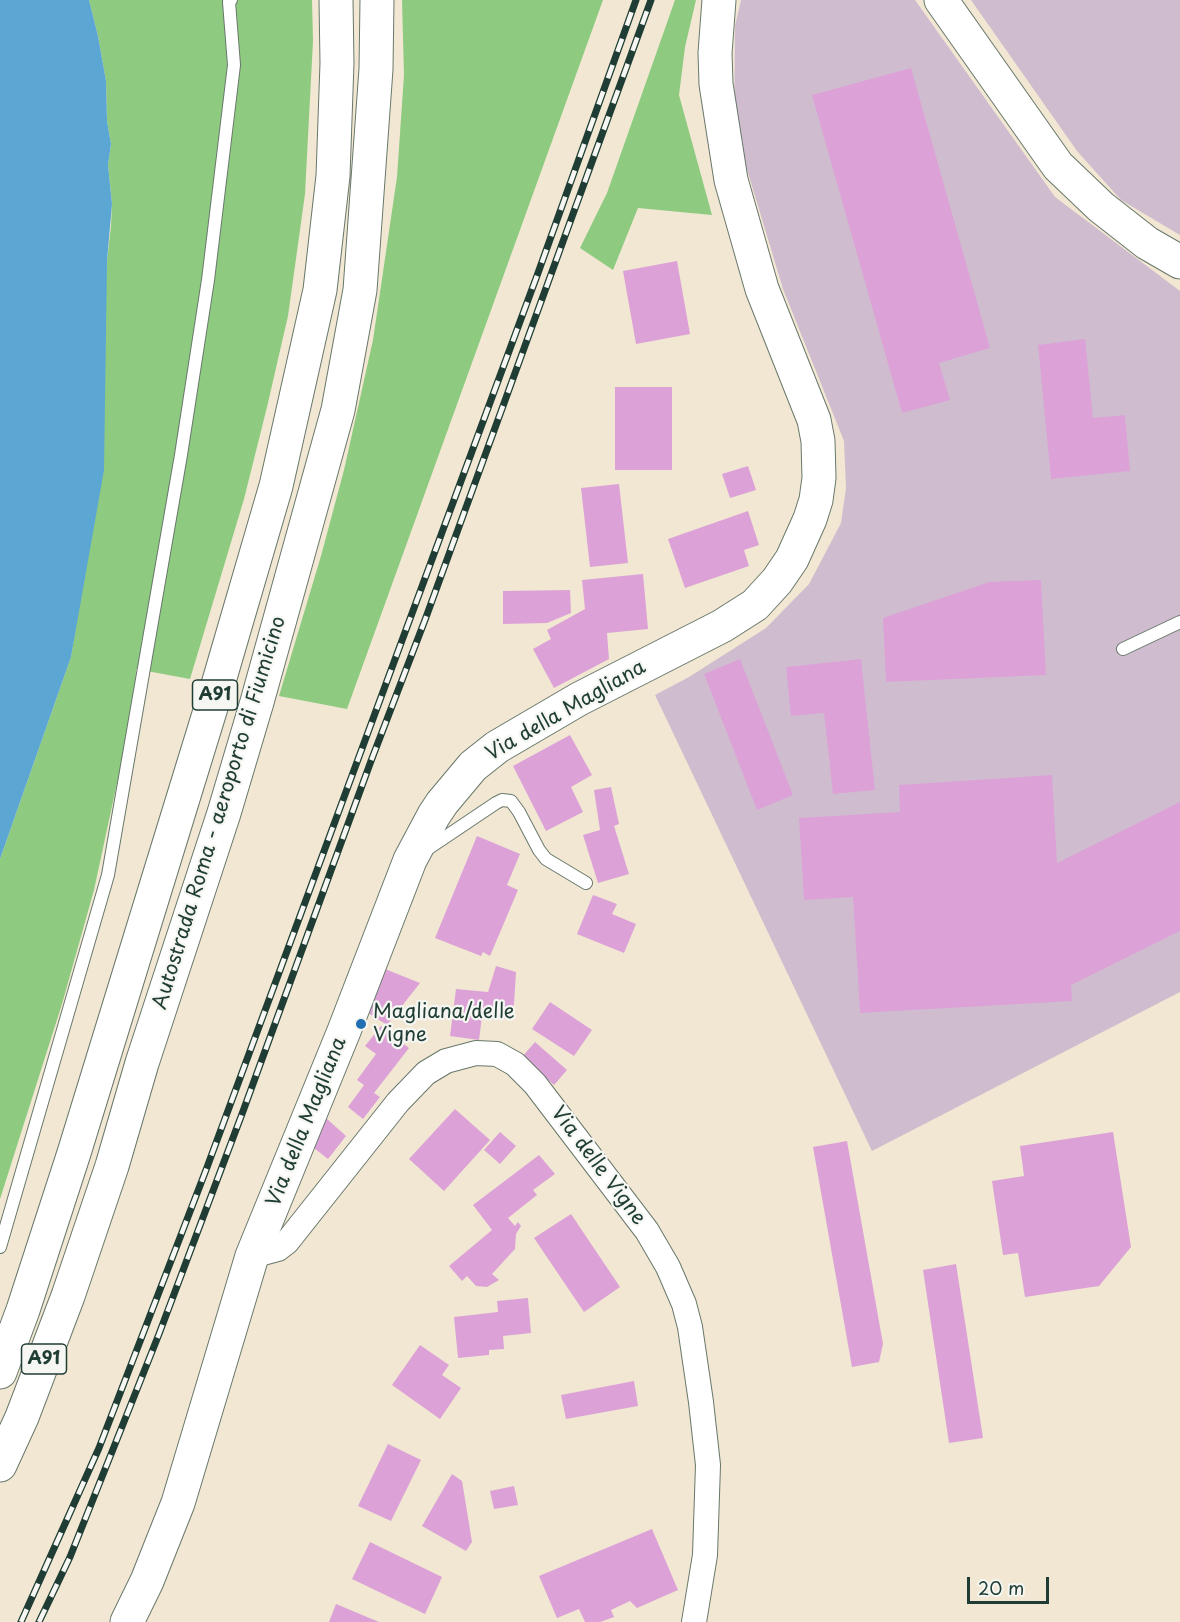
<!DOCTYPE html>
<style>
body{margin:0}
#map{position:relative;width:1180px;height:1622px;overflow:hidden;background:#f1e7d2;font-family:"Playpen Sans",sans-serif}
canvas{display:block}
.scale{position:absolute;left:967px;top:1577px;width:82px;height:27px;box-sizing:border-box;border:3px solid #1f3d34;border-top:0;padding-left:8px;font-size:18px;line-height:21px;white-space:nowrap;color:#1f3d34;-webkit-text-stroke:4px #f6f6f2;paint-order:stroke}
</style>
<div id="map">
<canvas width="1180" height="1622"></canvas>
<div class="scale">20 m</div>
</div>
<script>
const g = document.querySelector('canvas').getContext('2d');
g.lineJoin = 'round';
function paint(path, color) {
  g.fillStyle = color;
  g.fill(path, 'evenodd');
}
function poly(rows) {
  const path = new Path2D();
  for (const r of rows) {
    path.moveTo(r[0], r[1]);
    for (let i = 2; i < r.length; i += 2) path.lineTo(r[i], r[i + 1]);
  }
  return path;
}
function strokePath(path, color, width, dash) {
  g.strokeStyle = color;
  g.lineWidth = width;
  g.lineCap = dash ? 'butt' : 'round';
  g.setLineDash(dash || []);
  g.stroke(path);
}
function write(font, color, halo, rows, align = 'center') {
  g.font = font + ' "Playpen Sans",sans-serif';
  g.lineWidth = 4.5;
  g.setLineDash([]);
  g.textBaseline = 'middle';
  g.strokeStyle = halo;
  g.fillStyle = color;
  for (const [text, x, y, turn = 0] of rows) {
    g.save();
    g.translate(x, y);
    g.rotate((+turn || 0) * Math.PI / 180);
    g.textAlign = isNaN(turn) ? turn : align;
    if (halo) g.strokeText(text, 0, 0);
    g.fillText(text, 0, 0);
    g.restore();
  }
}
paint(poly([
 [741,0,915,0,1055,197,1180,291,1180,992,872,1151,655,695,689,677,766,628,809,584,841,523,846,488,844,441,783,289,734,126,735,26],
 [971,0,1180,0,1180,235,1121,200,1077,151]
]), '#cfbdcf');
paint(poly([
 [89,0,312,0,313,41,305,194,288,316,267,407,244,499,190,679,136,669,135,699,94,890,62,1004,0,1199,0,859,71,657,85,570,107,261,111,226,112,204,108,165,111,144,107,121,106,81,98,36],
 [402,0,603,0,347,709,279,696,321,556,344,470,373,340,397,177,404,75],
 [675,0,696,0,685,47,679,95,712,215,638,208,613,270,580,248,607,193]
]), '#8ecb81');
paint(poly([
 [0,0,89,0,98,36,106,81,107,121,111,144,108,165,112,204,107,261,104,470,71,657,0,859]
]), '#5ba6d3');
paint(poly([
 [911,68,990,348,939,363,950,400,902,413,812,95],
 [677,261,690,334,636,344,623,271],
 [1085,339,1093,418,1125,415,1130,471,1051,479,1038,345],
 [615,387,672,387,672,470,615,470],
 [748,466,756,490,730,498,722,474],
 [619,484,628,563,590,567,581,488],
 [748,511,759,545,744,550,749,566,685,588,668,539],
 [643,574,648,629,607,633,609,659,554,688,533,649,551,639,547,630,585,609,582,580],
 [1041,580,1046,675,886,682,883,618,989,582],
 [570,590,571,613,547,623,503,624,503,591],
 [740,659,793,795,757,810,704,674],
 [861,659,875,790,833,794,824,713,791,716,786,667],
 [570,735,592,775,571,787,583,812,546,831,513,766],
 [1052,775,1057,863,1180,802,1180,931,1071,985,1072,1001,860,1013,853,897,804,900,799,818,900,812,899,785],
 [611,787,619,824,614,826,629,874,598,883,583,835,600,830,594,790],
 [477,836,520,854,507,885,518,890,490,956,483,952,481,956,435,938],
 [593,895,617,904,612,914,636,924,624,953,577,934],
 [496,966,516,972,513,1020,482,1016,479,1040,450,1036,456,989,488,992],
 [380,967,420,983,387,1025,362,1009],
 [550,1002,592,1030,574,1056,532,1029],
 [381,1026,409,1048,374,1093,380,1097,363,1119,348,1107,364,1085,357,1080,376,1054,365,1046],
 [535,1042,567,1070,554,1085,522,1057],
 [455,1109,490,1140,444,1191,409,1159],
 [326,1118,346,1136,328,1159,314,1148],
 [500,1132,516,1146,500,1164,484,1150],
 [1113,1132,1131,1247,1099,1286,1025,1297,1018,1253,1003,1255,992,1181,1024,1176,1020,1146],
 [847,1141,883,1344,879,1362,852,1367,813,1147],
 [539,1155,555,1174,533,1190,537,1195,508,1218,515,1226,518,1222,521,1226,516,1234,515,1249,492,1274,499,1280,487,1287,476,1286,467,1276,462,1281,449,1266,492,1230,473,1205],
 [571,1214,620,1287,584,1312,534,1238],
 [956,1264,983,1438,949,1443,923,1270],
 [528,1298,531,1333,503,1336,504,1349,489,1350,489,1355,458,1358,454,1317,498,1312,497,1301],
 [420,1345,449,1365,442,1375,461,1388,440,1419,392,1385],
 [634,1381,638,1406,566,1419,561,1395],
 [388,1444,421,1460,391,1521,358,1506],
 [452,1474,462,1481,472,1542,466,1551,422,1526],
 [514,1486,518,1505,494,1509,490,1491],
 [652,1529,678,1590,637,1608,630,1601,611,1610,614,1617,600,1622,585,1622,579,1609,557,1618,539,1576],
 [370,1542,442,1577,425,1614,352,1579],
 [336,1604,379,1622,329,1622]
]), '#dca2d7');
const lane = poly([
 [1123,649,1180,622],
 [426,850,496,803,502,800,511,801,519,812,539,850,546,859,586,883],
 [0,1247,108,875,181,455,208,280,234,65,229,2,231,0]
]);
const street = poly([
 [252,1256,278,1249,287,1242,398,1102,426,1073,446,1061,476,1053,497,1054,515,1064,535,1084,647,1231,668,1267,684,1304,690,1327,701,1402,708,1465,705,1555,694,1622]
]);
const secondary = poly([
 [941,0,1058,166,1101,207,1147,243,1180,262],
 [127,1622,147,1581,178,1503,252,1256,344,1031,410,860,434,815,442,803,473,766,497,747,579,699,722,626,755,605,777,581,792,559,810,519,816,500,819,478,818,441,814,420,762,289,731,180,716,84,715,53,719,0]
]);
const highway = poly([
 [0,1372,23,1310,74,1153,217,688,276,486,320,290,333,176,337,63,336,0],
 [0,1465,22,1417,68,1296,112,1166,142,1063,224,813,257,702,338,410,360,290,376,69,377,0]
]);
strokePath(lane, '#68786b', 14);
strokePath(street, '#68786b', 26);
strokePath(secondary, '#68786b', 35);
strokePath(highway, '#68786b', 35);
strokePath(lane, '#fff', 12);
strokePath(street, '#fff', 24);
strokePath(secondary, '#fff', 33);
strokePath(highway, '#fff', 33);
const rail = poly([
 [21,1622,99,1448,206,1170,538,273,636,0],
 [39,1622,70,1557,159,1334,242,1114,371,761,425,620,651,0]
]);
strokePath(rail, '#1f3d34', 7);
strokePath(rail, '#f6f6f2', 4.5, [14]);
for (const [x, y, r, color] of [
 [361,1024,6,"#1f6fb2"]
]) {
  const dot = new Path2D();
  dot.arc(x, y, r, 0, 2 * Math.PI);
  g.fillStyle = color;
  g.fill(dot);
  strokePath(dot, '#f6f6f2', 2);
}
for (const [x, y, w] of [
 [215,695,45],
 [44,1359,45]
]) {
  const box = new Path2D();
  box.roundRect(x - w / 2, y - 15, w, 30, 4.5);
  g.fillStyle = '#f6f6f2';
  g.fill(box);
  strokePath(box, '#1f3d34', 1.5);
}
write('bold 18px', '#1f3d34', null, [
 ["A91",215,695],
 ["A91",44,1359]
]);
write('20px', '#1f3d34', '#f6f6f2', [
 ["Via della Magliana",566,711,-30],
 ["Autostrada Roma - aeroporto di Fiumicino",220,813,-73],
 ["Via della Magliana",307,1122,-68],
 ["Via delle Vigne",598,1166,53]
]);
write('20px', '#1f3d34', '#f6f6f2', [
 ["Magliana/delle",373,1012],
 ["Vigne",373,1035]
], 'left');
</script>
